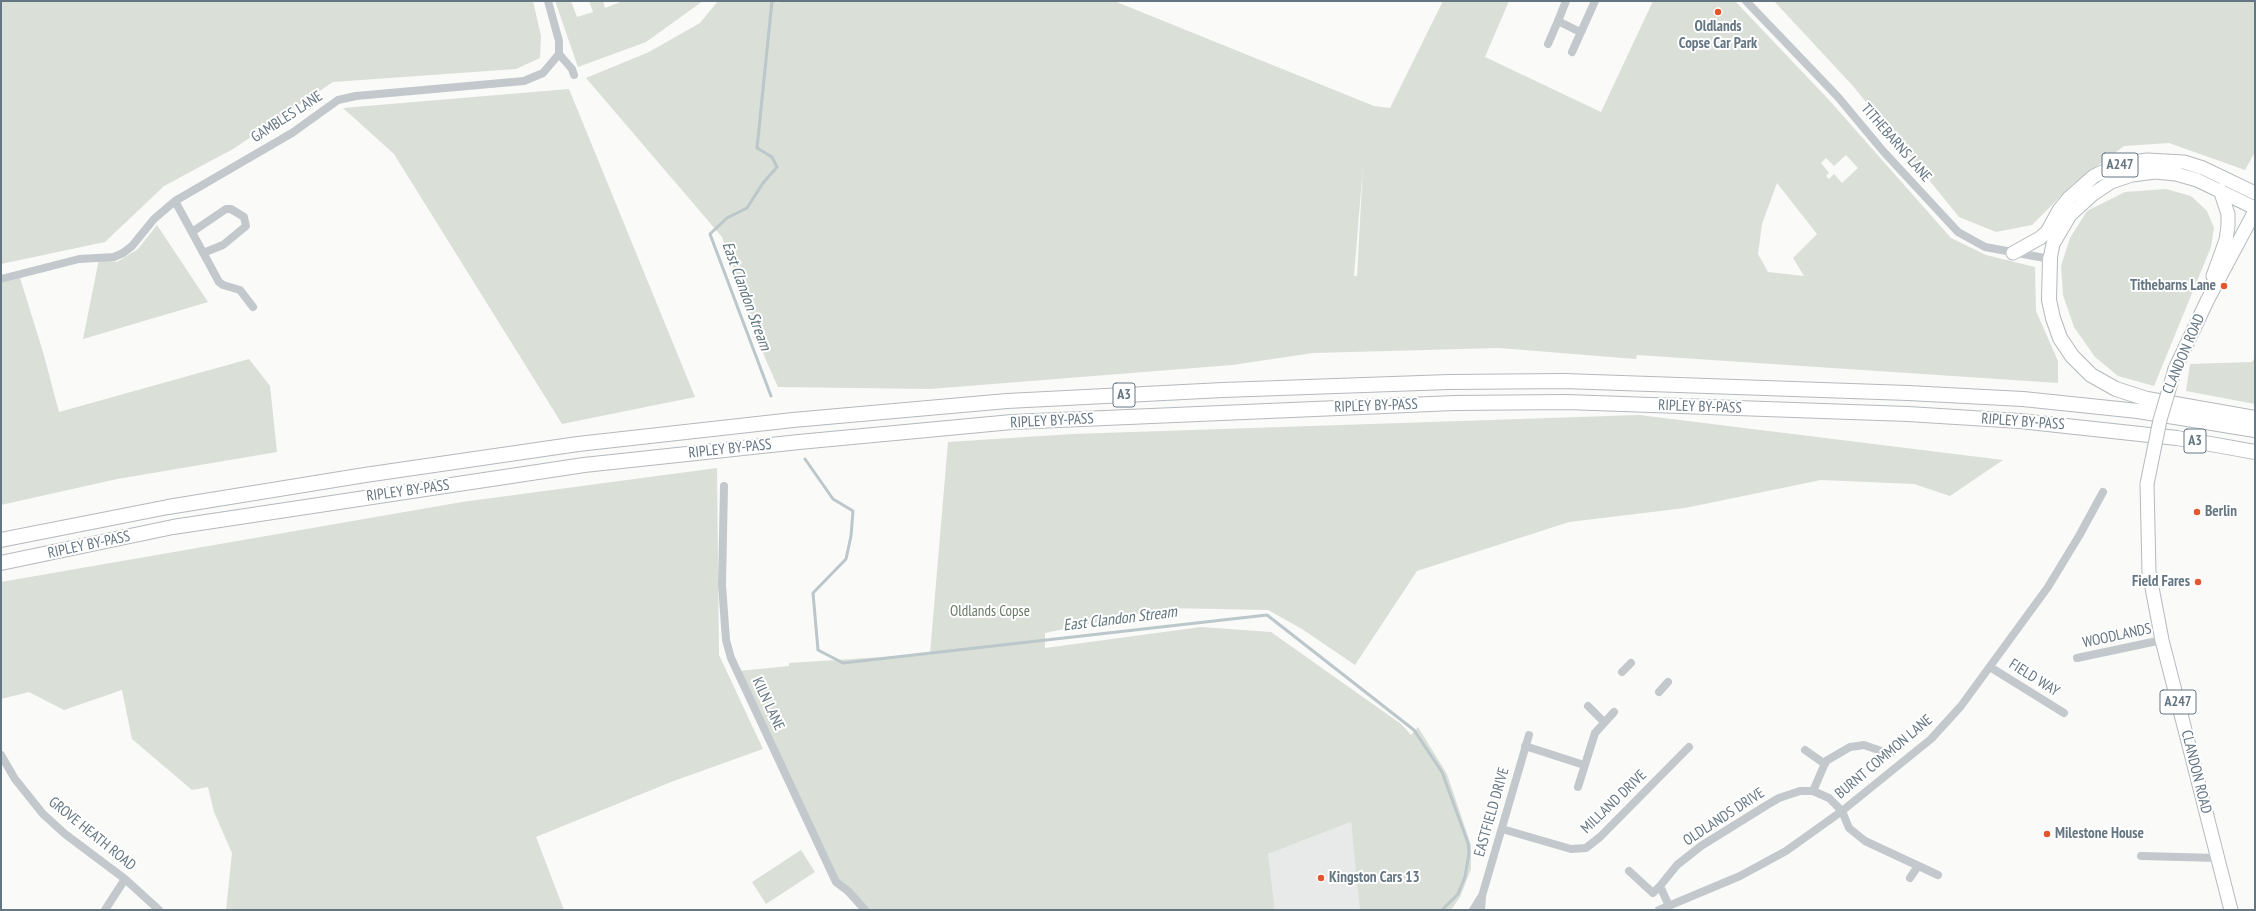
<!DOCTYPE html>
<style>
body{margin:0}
#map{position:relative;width:2256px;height:911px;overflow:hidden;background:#fafaf8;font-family:"PT Sans Narrow",sans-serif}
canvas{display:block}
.frame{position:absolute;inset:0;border:2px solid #657683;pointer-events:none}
</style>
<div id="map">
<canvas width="2256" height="911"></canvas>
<div class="frame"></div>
</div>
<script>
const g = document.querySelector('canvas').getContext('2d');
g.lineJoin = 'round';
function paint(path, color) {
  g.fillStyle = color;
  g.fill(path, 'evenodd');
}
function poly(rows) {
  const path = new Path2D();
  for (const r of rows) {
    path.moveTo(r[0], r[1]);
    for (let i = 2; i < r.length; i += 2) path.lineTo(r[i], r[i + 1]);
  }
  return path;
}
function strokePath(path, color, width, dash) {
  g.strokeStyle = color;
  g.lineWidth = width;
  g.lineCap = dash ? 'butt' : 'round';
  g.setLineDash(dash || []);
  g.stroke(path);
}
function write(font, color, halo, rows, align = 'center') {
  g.font = font + ' "PT Sans Narrow",sans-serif';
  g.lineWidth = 4;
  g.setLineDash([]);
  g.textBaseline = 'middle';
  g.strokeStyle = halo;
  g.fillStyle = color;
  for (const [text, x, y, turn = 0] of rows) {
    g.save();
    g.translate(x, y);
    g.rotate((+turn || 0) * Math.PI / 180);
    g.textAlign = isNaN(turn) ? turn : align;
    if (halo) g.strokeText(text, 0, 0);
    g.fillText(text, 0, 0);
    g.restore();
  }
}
paint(poly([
 [1351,822,1361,910,1275,910,1268,854]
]), '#e8e9e9');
paint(poly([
 [1,1,533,1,541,36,540,58,516,69,333,82,233,149,164,186,105,242,1,264],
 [555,1,571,1,577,17,593,12,589,1,603,1,605,8,623,1,703,1,646,42,578,67],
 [718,1,775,1,778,3,779,1,1114,1,1374,106,1390,108,1443,1,1509,1,1485,57,1601,112,1653,1,1735,1,1829,100,1951,238,1986,255,2035,267,2036,311,2058,361,2058,383,1637,355,1636,359,1499,348,1313,353,1232,365,930,389,778,387,765,358,722,237,586,78,649,52,700,23],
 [1846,155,1858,168,1842,183,1834,174,1829,179,1826,176,1829,173,1821,163,1826,158,1834,166],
 [1363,166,1357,276,1354,276],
 [1777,183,1817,234,1793,258,1804,276,1768,272,1758,254,1762,224],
 [1774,1,2255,1,2255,152,2245,170,2169,143,2124,146,2073,184,2032,225,1996,232,1959,217,1853,86],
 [569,89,695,397,562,424,394,154,343,108],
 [2166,189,2191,196,2207,211,2214,228,2211,247,2154,386,2118,376,2095,357,2074,327,2063,295,2061,266,2070,238,2087,211,2125,192],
 [157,225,208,302,83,339,99,259,117,262,138,249],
 [20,278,43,352,59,412,249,359,270,386,277,452,117,479,1,505,1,283],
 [2255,357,2255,404,2186,391,2190,364,2252,362],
 [1639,415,2003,460,1950,496,1914,484,1821,480,1685,508,1569,522,1417,571,1355,665,1302,629,1268,610,1167,608,1045,633,1045,648,1201,627,1271,632,1401,724,1411,735,1418,727,1447,774,1471,845,1471,869,1460,897,1451,910,1360,910,1351,822,1268,854,1275,910,866,910,838,881,739,671,789,666,789,663,930,654,948,442,1073,434],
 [717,468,719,655,763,749,671,782,536,837,564,910,226,910,232,853,214,812,208,787,192,790,132,739,122,690,64,710,29,692,1,699,1,582,462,502],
 [801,850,815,872,766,904,752,882]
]), '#dadfd7');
strokePath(poly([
 [771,396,710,234,727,218,747,208,763,183,777,167,772,157,757,148,772,1],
 [805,459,833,499,853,511,851,536,846,559,813,593,818,650,843,663,1267,615,1414,730,1442,772,1468,843,1469,853,1465,877,1458,894,1442,910]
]), '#bbc7cb', 3);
const primary = poly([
 [2013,253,2040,238,2047,232,2059,210,2069,198,2094,176,2111,168,2129,163,2147,160,2184,162,2203,168,2255,193],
 [2050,259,2053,244,2070,215,2093,194,2111,182,2132,175,2155,172,2176,174,2197,180,2255,208],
 [2213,276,2226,240,2228,226,2228,214,2220,190],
 [2175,369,2207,301,2255,211],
 [2147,484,2149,572,2162,640,2231,910]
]);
const trunk = poly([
 [2050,259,2049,300,2053,318,2060,338,2072,356,2091,375,2116,389,2147,399,2255,418],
 [1,540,168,507,365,475,578,444,793,420,1007,401,1223,390,1449,382,1564,381,1908,393,2023,399,2138,411,2255,430],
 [1,563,173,527,584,465,799,442,1012,422,1454,403,1566,402,1908,414,2020,421,2177,438,2255,452]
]);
strokePath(primary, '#b5babe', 15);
strokePath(trunk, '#b4b9bd', 16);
strokePath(poly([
 [1566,1,1558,21,1580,32],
 [1746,1,1838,97,1883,151,1958,232,1985,247,2050,259],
 [1548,44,1558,21],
 [1572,52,1595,1],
 [559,54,572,69,574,75],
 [175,201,219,282,223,285,240,290,253,307],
 [192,232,226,209,231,209,244,217,246,226,223,245,203,253],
 [1,279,79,259,114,257,123,253,132,246,154,219,175,201,292,133,338,100,356,96,524,81,543,73,559,54,559,41,548,1],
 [724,486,722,585,726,640,731,658,836,882,848,891,865,910],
 [2077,658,2162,640],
 [1990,667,2064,713],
 [1622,672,1631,663],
 [1659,692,1668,682],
 [1588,706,1604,722],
 [1525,746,1584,765],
 [1805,750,1825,764],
 [1,755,15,779,43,814,65,834,125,879,159,910],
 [1578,787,1595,733,1614,712],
 [1813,791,1826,761,1850,747,1864,745,1890,754],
 [1502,829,1571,849,1586,848,1600,837,1689,747],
 [2141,856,2218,858],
 [1629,871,1653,893,1660,886],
 [1910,878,1918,866],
 [1669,906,1660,886,1677,865,1701,846,1767,805,1779,798,1800,791,1813,791,1829,798,1842,811,1849,828,1865,841,1938,875],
 [105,910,125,879],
 [1473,910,1481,897],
 [1481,910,1482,896,1529,735],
 [1659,910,1740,876,1786,851,1842,811,1931,739,1961,706,2048,587,2079,536,2103,492]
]), '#c3c8cc', 8);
strokePath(primary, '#fff', 13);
strokePath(trunk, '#fff', 14);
const primaryBridge = poly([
 [2147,484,2160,420,2175,369]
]);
strokePath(primaryBridge, '#b5babe', 15, []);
strokePath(primaryBridge, '#fff', 13);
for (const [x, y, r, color] of [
 [1718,12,4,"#e4572e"],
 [2224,286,4,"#e4572e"],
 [2197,512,4,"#e4572e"],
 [2198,582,4,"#e4572e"],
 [2047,834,4,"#e4572e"],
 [1321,878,4,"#e4572e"]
]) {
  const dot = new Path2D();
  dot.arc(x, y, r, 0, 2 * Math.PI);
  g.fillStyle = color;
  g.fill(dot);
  strokePath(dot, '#fff', 1.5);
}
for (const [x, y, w] of [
 [2120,165,36],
 [1124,395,22],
 [2195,441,22],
 [2178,702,36]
]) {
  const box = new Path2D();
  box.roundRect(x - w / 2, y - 12, w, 24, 3);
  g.fillStyle = '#fff';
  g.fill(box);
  strokePath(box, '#657683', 1);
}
write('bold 14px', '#657683', null, [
 ["A247",2120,165],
 ["A3",1124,395],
 ["A3",2195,441],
 ["A247",2178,702]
]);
write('bold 15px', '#657683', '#fff', [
 ["Oldlands",1718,27,"center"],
 ["Copse Car Park",1718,44,"center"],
 ["Tithebarns Lane",2216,286,"right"],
 ["Berlin",2205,512],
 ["Field Fares",2190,582,"right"],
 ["Milestone House",2055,834],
 ["Kingston Cars 13",1329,878]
], 'left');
write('15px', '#657683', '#fff', [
 ["GAMBLES LANE",287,117,-33],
 ["TITHEBARNS LANE",1896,143,49],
 ["CLANDON ROAD",2184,354,-67],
 ["RIPLEY BY-PASS",1376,406,-2],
 ["RIPLEY BY-PASS",1700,407,2],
 ["RIPLEY BY-PASS",1052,421,-3],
 ["RIPLEY BY-PASS",2023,422,4],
 ["RIPLEY BY-PASS",730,449,-6],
 ["RIPLEY BY-PASS",408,491,-8],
 ["RIPLEY BY-PASS",89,545,-12],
 ["WOODLANDS",2117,636,-12],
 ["FIELD WAY",2034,678,32],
 ["KILN LANE",768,704,65],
 ["BURNT COMMON LANE",1884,757,-40],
 ["CLANDON ROAD",2196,772,76],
 ["MILLAND DRIVE",1614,802,-44],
 ["EASTFIELD DRIVE",1492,812,-74],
 ["OLDLANDS DRIVE",1724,817,-33],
 ["GROVE HEATH ROAD",92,834,39]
]);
write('15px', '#687a64', '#fff', [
 ["Oldlands Copse",990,612]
]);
write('italic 16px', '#60757c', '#fff', [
 ["East Clandon Stream",746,296,70],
 ["East Clandon Stream",1120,619,-7]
]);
</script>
